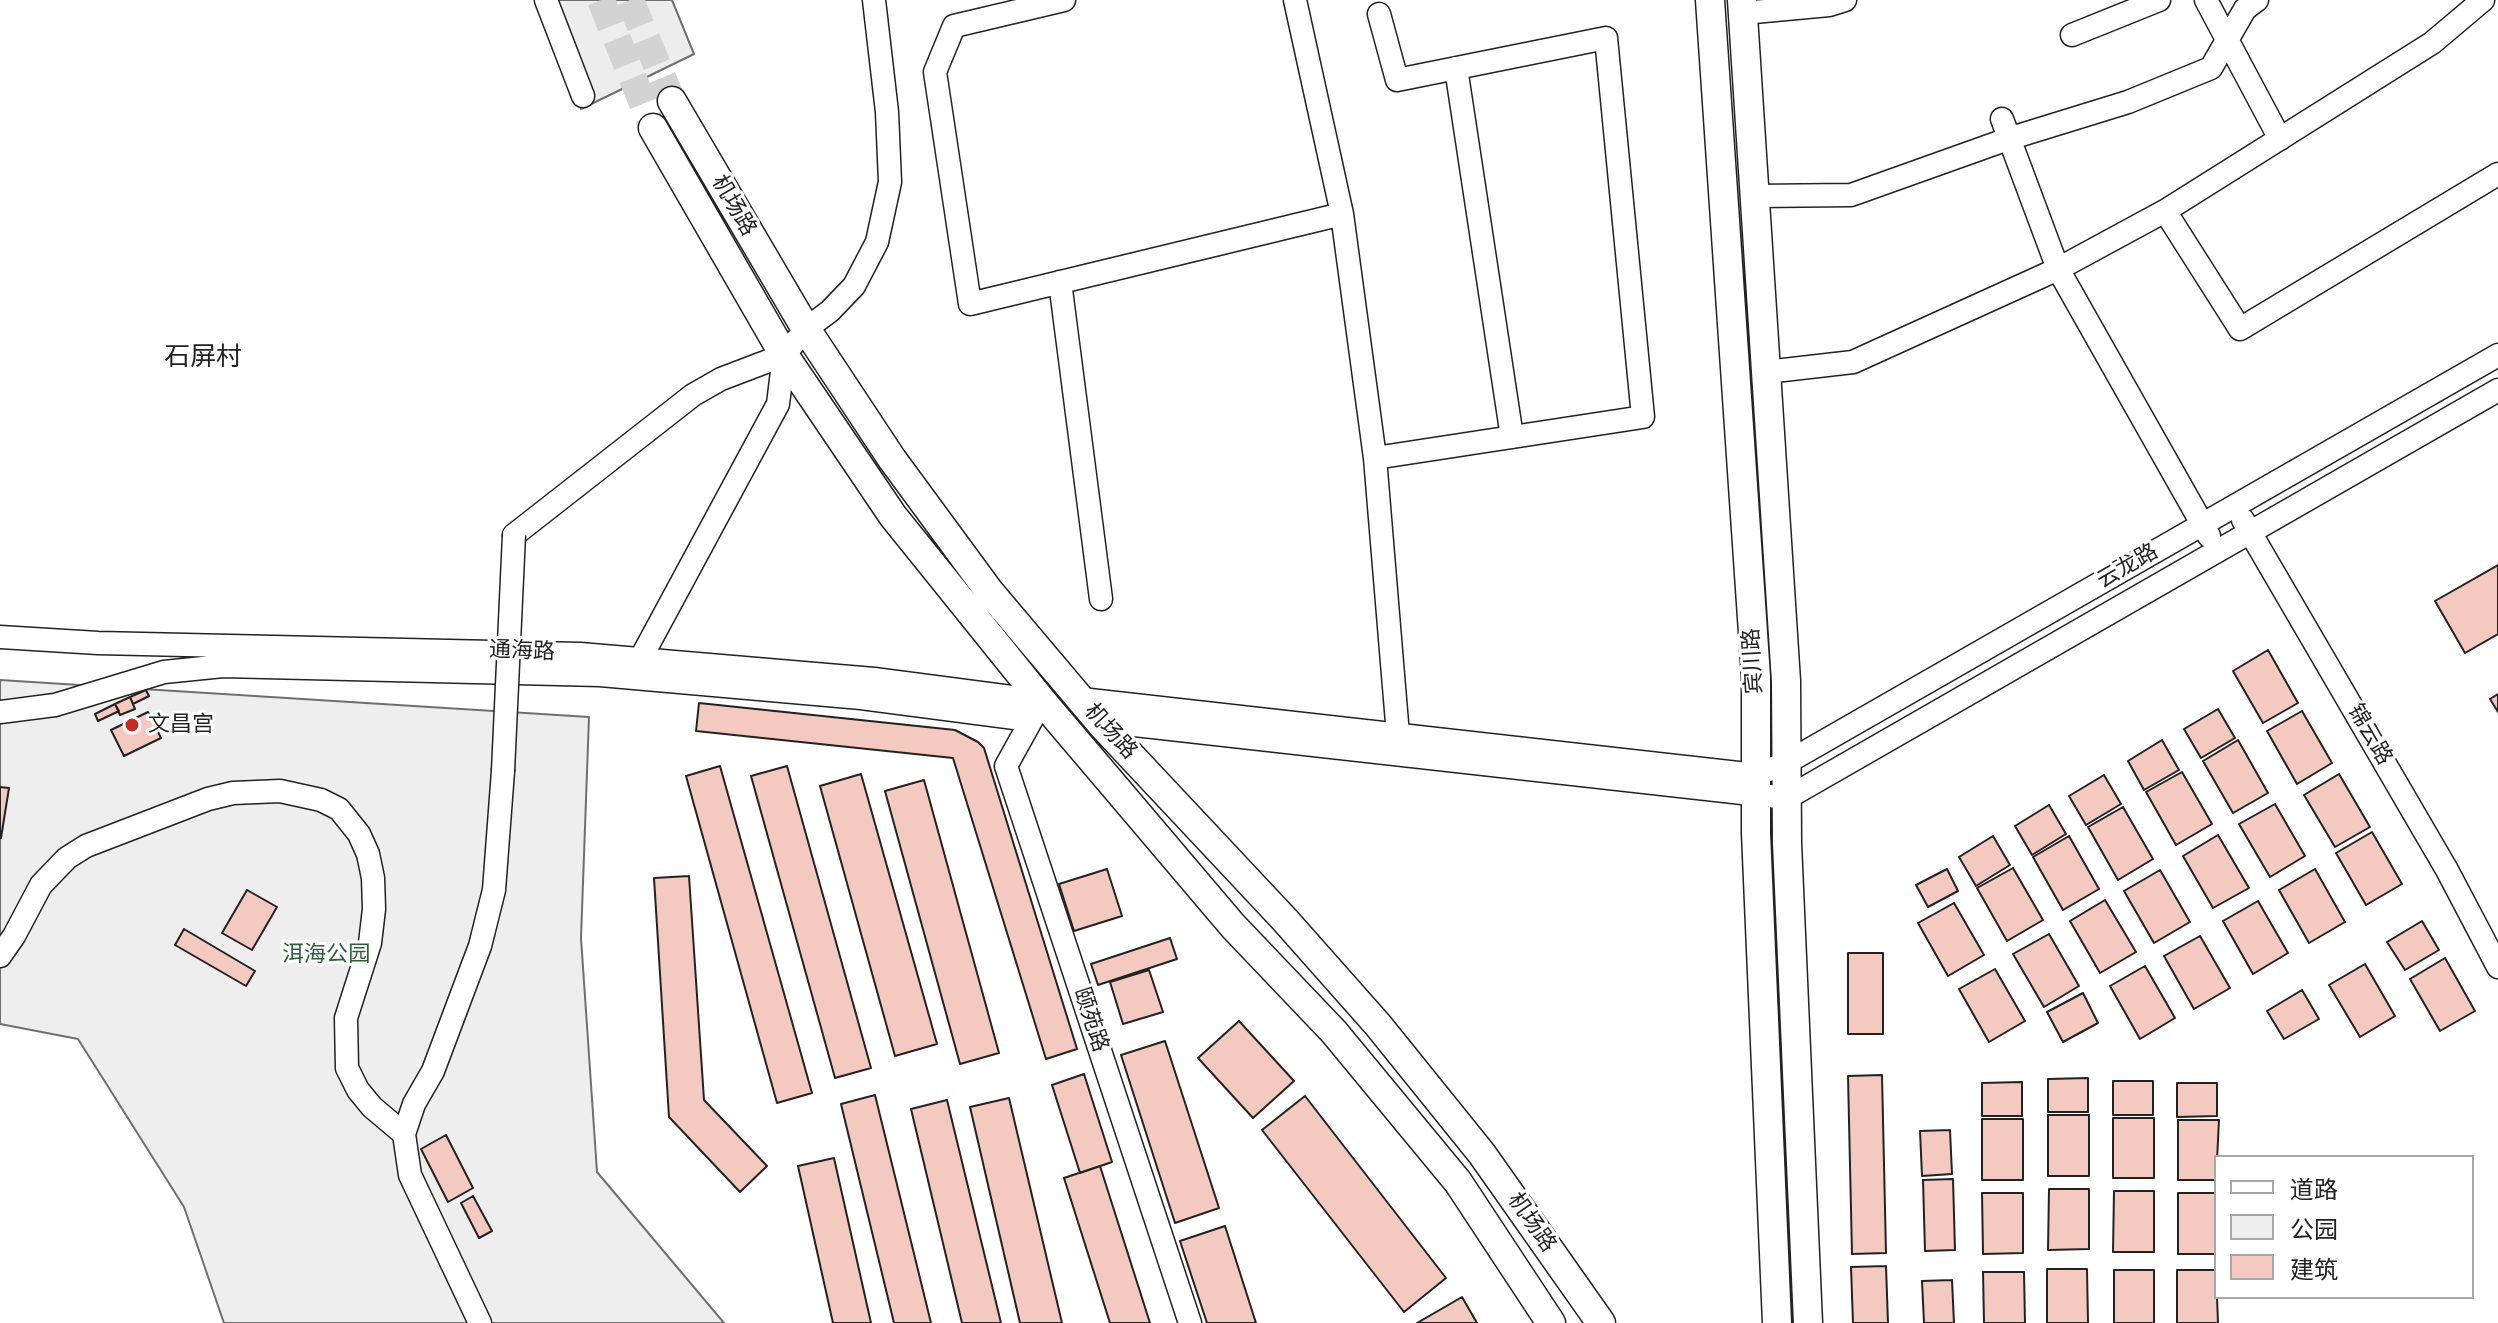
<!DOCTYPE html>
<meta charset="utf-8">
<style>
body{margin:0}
#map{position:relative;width:2498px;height:1323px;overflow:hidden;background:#fff;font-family:"Roboto Condensed","Noto Sans SC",sans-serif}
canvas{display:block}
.legend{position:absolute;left:2214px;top:1155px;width:260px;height:144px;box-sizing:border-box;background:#fff;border:2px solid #a7a7a7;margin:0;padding:10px 14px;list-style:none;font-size:24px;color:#222}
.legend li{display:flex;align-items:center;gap:16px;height:40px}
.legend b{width:40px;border:2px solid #a7a7a7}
</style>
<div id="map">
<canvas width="2498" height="1323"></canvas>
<ul class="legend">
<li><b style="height:10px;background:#fff"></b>道路</li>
<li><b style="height:22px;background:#eee"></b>公园</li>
<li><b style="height:22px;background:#f3c9c0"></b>建筑</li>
</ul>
</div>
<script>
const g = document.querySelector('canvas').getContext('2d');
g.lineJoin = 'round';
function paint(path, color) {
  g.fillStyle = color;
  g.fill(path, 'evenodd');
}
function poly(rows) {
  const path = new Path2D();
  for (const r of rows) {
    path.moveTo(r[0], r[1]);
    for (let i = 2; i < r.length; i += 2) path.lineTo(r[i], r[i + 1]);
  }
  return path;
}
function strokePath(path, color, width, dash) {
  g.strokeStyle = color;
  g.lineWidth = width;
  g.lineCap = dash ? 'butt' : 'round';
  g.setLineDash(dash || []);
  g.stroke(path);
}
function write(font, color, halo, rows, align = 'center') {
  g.font = font + ' "Roboto Condensed","Noto Sans SC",sans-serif';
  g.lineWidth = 6;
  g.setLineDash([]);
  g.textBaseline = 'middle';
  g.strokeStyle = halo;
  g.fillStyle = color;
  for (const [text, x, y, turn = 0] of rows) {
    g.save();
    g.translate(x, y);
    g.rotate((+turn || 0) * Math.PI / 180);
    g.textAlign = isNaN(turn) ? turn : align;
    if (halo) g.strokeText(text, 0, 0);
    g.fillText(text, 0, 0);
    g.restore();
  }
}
const green = poly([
 [0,680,589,717,581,938,597,1172,724,1323,224,1323,184,1207,78,1039,0,1024,0,680]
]);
paint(green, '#eee');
strokePath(green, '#6f6f6f', 2);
const parking = poly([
 [537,0,672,0,694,54,581,109,537,0]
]);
paint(parking, '#ededed');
strokePath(parking, '#6f6f6f', 2);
const building = poly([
 [2498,565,2498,634,2465,653,2435,601,2498,565],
 [2268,650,2298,703,2263,723,2233,671,2268,650],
 [146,690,149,696,133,704,130,697,146,690],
 [2498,694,2498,712,2490,699,2498,694],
 [130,697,135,709,120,715,115,704,130,697],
 [699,703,955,730,978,742,984,748,1077,1049,1046,1059,953,758,696,731,699,703],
 [115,704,119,711,98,721,95,714,115,704],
 [2218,709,2235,738,2201,758,2184,729,2218,709],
 [2302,711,2332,763,2297,784,2267,731,2302,711],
 [148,712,161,738,124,756,111,730,148,712],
 [2162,740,2179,770,2144,790,2128,761,2162,740],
 [2238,740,2268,793,2233,813,2203,761,2238,740],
 [720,766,812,1093,777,1103,686,776,720,766],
 [787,766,871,1068,835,1078,751,776,787,766],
 [2182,772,2212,824,2176,845,2146,792,2182,772],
 [861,774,937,1044,895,1056,820,786,861,774],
 [2339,774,2370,827,2335,847,2304,795,2339,774],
 [2104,775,2121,804,2086,825,2069,796,2104,775],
 [924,780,999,1053,960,1064,885,791,924,780],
 [0,787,9,788,1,838,0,838,0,787],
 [2275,804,2305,856,2270,877,2239,824,2275,804],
 [2049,805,2066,834,2032,855,2015,826,2049,805],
 [2123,807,2153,859,2118,880,2088,827,2123,807],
 [2372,832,2402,884,2366,905,2336,853,2372,832],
 [2218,835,2249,888,2213,908,2183,856,2218,835],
 [1993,836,2010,865,1976,886,1959,857,1993,836],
 [2069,836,2099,889,2063,910,2033,857,2069,836],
 [2013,868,2043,920,2007,941,1977,888,2013,868],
 [1107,869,1122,916,1074,931,1059,884,1107,869],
 [1947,869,1958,891,1928,907,1916,885,1947,869],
 [2315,869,2345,922,2309,943,2279,890,2315,869],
 [2160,870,2190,922,2154,943,2124,891,2160,870],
 [689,876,704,1100,767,1166,740,1192,669,1117,654,878,689,876],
 [247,890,277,907,252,950,222,933,247,890],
 [2105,900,2136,952,2100,973,2070,921,2105,900],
 [2258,901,2288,953,2253,974,2223,921,2258,901],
 [1954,903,1984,955,1948,976,1918,923,1954,903],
 [2422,921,2439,950,2405,970,2387,942,2422,921],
 [184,929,255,971,246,986,175,945,184,929],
 [2049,934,2079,986,2044,1007,2013,954,2049,934],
 [2200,936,2230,988,2194,1009,2164,956,2200,936],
 [1170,938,1177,959,1098,985,1091,964,1170,938],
 [1848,953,1883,953,1883,1034,1848,1034,1848,953],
 [2445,958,2475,1011,2440,1031,2410,979,2445,958],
 [2365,964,2395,1016,2360,1037,2329,985,2365,964],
 [2145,966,2175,1018,2140,1039,2110,986,2145,966],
 [1995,969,2025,1021,1989,1042,1959,989,1995,969],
 [1149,970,1163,1012,1123,1024,1110,982,1149,970],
 [2302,990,2319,1019,2284,1039,2267,1011,2302,990],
 [2083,993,2098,1023,2063,1042,2047,1012,2083,993],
 [1239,1021,1294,1081,1253,1118,1198,1058,1239,1021],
 [1165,1041,1219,1208,1175,1223,1121,1055,1165,1041],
 [1084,1074,1112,1162,1080,1173,1052,1085,1084,1074],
 [1882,1075,1886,1253,1852,1254,1848,1076,1882,1075],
 [2088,1078,2088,1112,2048,1112,2048,1079,2088,1078],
 [2113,1081,2153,1081,2153,1115,2113,1115,2113,1081],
 [2022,1082,2022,1116,1982,1116,1982,1083,2022,1082],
 [2177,1083,2217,1083,2217,1116,2177,1117,2177,1083],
 [875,1095,931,1323,894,1323,841,1104,875,1095],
 [1305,1096,1446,1278,1404,1312,1262,1130,1305,1096],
 [1009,1098,1062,1323,1020,1323,970,1107,1009,1098],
 [947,1100,1001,1323,962,1323,911,1109,947,1100],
 [2048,1115,2089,1115,2089,1176,2048,1176,2048,1115],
 [2113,1118,2154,1118,2154,1178,2113,1178,2113,1118],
 [1982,1119,2023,1119,2023,1180,1982,1180,1982,1119],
 [2178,1120,2219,1120,2216,1180,2178,1180,2178,1120],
 [1950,1130,1952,1174,1922,1176,1920,1131,1950,1130],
 [446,1135,473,1188,448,1202,421,1149,446,1135],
 [834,1158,871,1323,833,1323,798,1166,834,1158],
 [1100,1166,1150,1323,1110,1323,1064,1178,1100,1166],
 [1953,1179,1955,1250,1925,1251,1923,1180,1953,1179],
 [2049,1189,2089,1189,2089,1249,2048,1250,2049,1189],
 [2114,1191,2154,1191,2154,1252,2113,1252,2114,1191],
 [1982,1193,2023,1193,2023,1253,1983,1254,1982,1193],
 [2178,1193,2216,1193,2216,1254,2178,1254,2178,1193],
 [473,1196,492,1231,479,1238,461,1203,473,1196],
 [1225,1226,1256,1323,1207,1323,1180,1241,1225,1226],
 [1886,1266,1888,1323,1853,1323,1851,1267,1886,1266],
 [2047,1269,2087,1269,2088,1323,2047,1323,2047,1269],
 [2114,1270,2154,1270,2154,1323,2114,1323,2114,1270],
 [2177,1270,2216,1270,2218,1323,2177,1323,2177,1270],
 [1983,1272,2024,1272,2025,1323,1984,1323,1983,1272],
 [1952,1280,1954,1323,1924,1323,1922,1281,1952,1280],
 [1462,1297,1477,1323,1417,1323,1462,1297]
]);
paint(building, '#f3c9c0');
strokePath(building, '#222', 2);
strokePath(poly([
 [601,0,653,128],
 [630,0,672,101]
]), '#d3d3d3', 28, [28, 14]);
const minor = poly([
 [546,0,583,96],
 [1064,0,954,26,935,72,970,304,1342,214],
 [1295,0,1342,214,1375,458,1398,735],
 [2206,0,2280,139],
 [1743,13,1829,5,1845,0],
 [2072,35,2159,0],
 [1456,68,1512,437],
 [2002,119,2058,269,2209,536],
 [1755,196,1851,195,2008,139,2128,102,2211,68,2245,9,2257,0],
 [2165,211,2240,329,2498,174],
 [1060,282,1101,599],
 [1766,372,1853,362,2058,269,2165,211,2432,43,2483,0],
 [1375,458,1643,417,1606,38,1397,80,1379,14],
 [2243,520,2447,870,2498,967],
 [514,535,693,395,721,379,784,355,806,329,830,311,854,286,877,242,890,182,887,112,874,0],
 [0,637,98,643,580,654,874,679,1042,701,1006,766,1190,1323],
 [635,669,778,404,784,355],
 [1081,699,1756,775,1786,763,2498,355],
 [0,712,55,705,164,672,223,666,600,675,861,698,1030,720],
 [1099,721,1787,798,2498,390],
 [0,956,14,936,41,885,67,858,86,846,208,799,233,793,280,791,321,800,339,809,359,834,368,854,373,878,374,909,370,943,346,1018,347,1068,358,1090,372,1107,404,1134],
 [480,1323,410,1175,404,1134,414,1104,433,1071,480,946,494,890,503,771]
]);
const major = poly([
 [1710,0,1756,677,1756,833,1777,1323],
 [1742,0,1786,681,1787,843,1808,1323],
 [672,101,806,329,892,459,989,591,1103,726,1285,920,1378,1025,1482,1154,1601,1323],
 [653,128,784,355,893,516,1042,701,1233,926,1334,1032,1458,1182,1551,1323]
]);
strokePath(minor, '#222', 25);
strokePath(major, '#222', 31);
strokePath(minor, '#fff', 22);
strokePath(major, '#fff', 28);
const minorBridge = poly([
 [503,771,514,535]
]);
strokePath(minorBridge, '#222', 25, []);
strokePath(minorBridge, '#fff', 22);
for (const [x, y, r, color] of [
 [132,725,8,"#c62828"]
]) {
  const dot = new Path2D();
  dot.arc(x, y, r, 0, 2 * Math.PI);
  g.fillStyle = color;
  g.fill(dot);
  strokePath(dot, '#fff', 3);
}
write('22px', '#222', '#fff', [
 ["机场路",733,206,60],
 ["云龙路",2128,567,-30],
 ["通海路",522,652,2],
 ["宾川路",1754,661,-93],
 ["机场路",1110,732,48],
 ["锦云路",2369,735,60],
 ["颐苑路",1090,1020,72],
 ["机场路",1531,1223,55]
]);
write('22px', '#222', '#fff', [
 ["文昌宫",148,725]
], 'left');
write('22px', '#2f5e38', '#fff', [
 ["洱海公园",326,955]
]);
write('26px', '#222', '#fff', [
 ["石屏村",203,358]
]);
</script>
